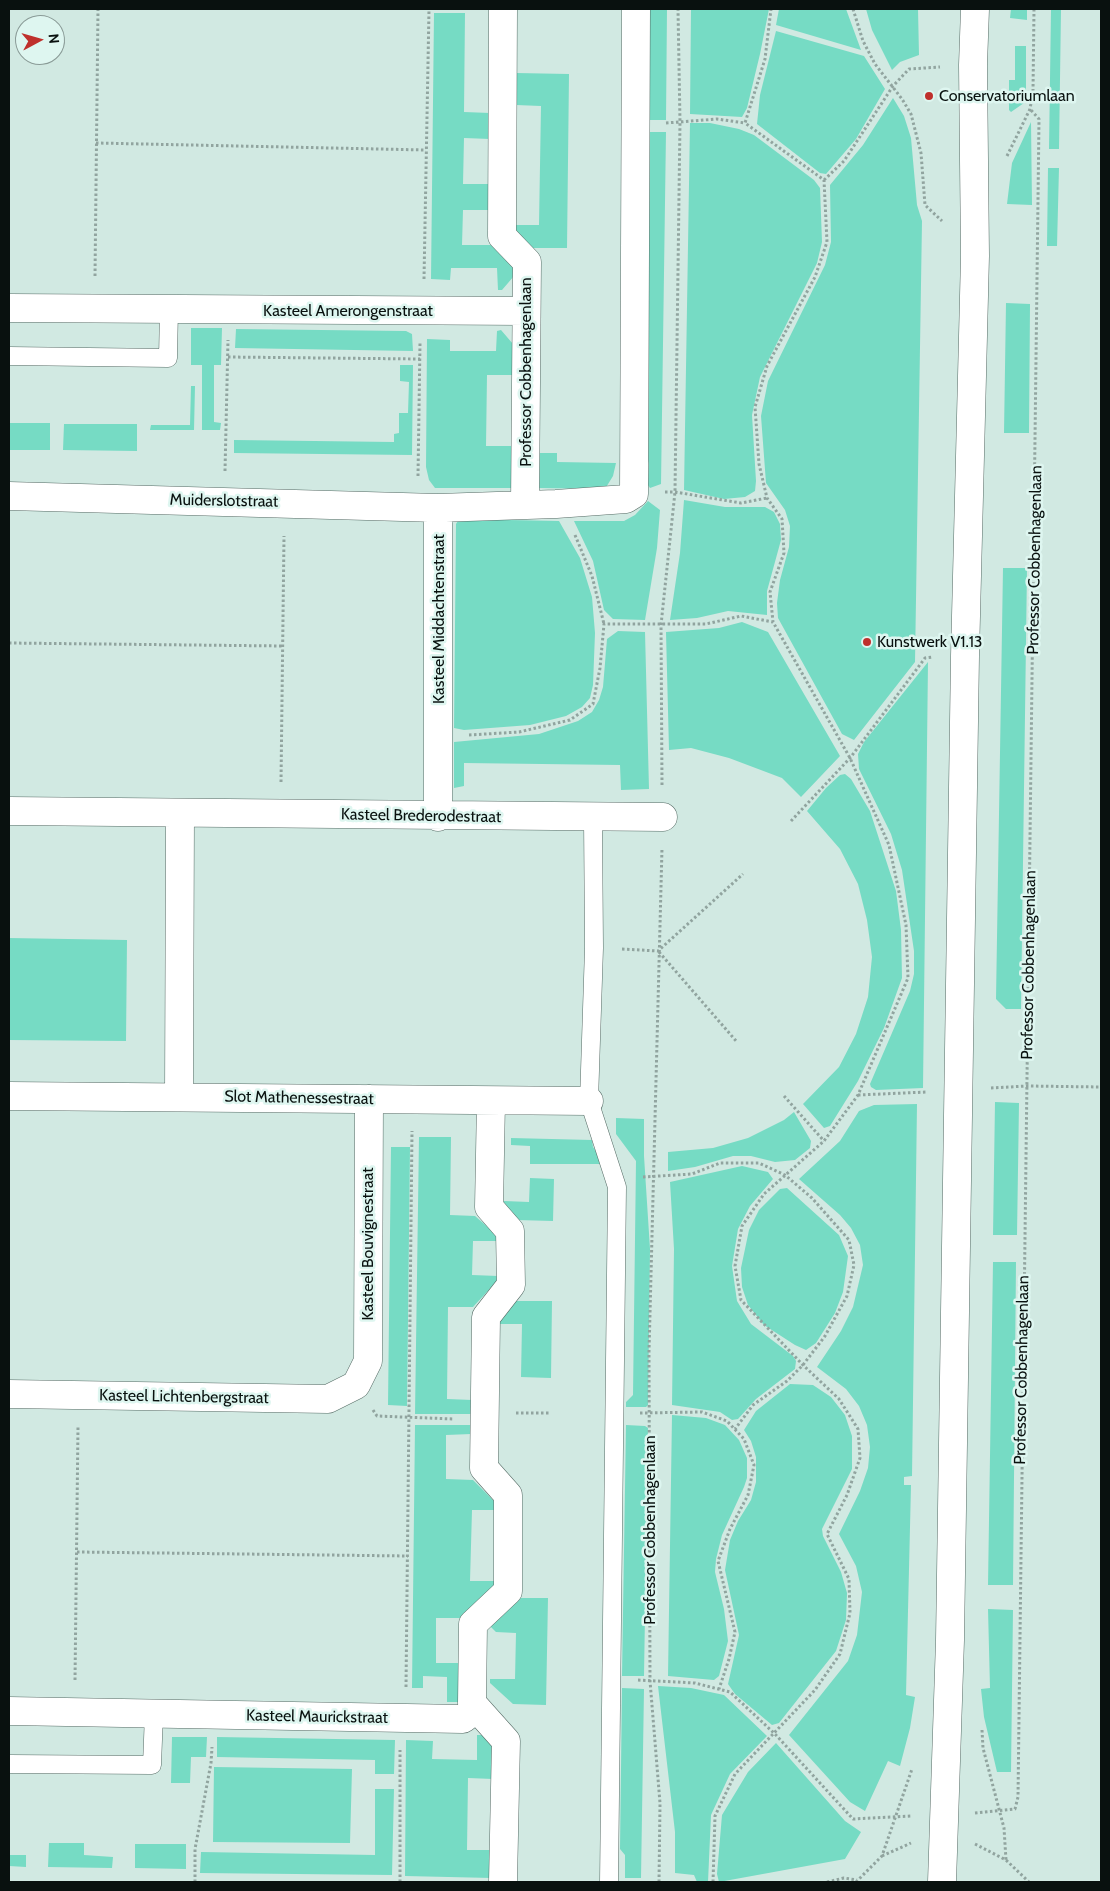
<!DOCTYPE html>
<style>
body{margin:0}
#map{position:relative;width:1110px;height:1891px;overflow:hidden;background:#d1e9e2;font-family:Cabin,sans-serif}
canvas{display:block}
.frame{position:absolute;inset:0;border:10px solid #09110f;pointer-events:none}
.north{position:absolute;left:15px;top:15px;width:50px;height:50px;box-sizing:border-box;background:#def6f0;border:1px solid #899a96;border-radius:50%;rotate:84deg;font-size:14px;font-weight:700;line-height:20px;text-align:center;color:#09110f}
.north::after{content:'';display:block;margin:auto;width:18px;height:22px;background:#bf302c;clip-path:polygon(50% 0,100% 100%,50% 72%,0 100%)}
</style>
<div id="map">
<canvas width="1110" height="1891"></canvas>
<div class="frame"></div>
<div class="north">N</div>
</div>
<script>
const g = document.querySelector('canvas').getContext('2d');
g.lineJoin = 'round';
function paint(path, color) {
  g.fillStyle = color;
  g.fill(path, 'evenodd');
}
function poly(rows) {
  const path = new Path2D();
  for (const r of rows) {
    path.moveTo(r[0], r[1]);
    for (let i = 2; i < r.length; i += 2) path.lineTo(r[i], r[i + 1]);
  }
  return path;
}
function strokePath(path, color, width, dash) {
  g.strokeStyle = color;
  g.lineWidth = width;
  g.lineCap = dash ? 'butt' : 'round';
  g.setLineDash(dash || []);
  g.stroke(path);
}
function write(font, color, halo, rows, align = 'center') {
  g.font = font + ' Cabin,sans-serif';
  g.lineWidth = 5;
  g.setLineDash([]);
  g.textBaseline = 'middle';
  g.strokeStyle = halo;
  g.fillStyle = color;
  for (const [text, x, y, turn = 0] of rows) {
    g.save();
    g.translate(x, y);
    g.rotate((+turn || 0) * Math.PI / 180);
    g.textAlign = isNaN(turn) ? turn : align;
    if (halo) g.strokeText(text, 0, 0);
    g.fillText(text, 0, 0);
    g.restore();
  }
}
paint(poly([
 [648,9,667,9,666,120,646,120],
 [691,9,769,9,760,54,747,108,742,117,690,114],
 [779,9,846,9,861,50,776,25],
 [866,9,918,9,919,55,900,62,892,70,872,30],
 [1011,9,1027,9,1027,20,1010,18],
 [1051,9,1061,9,1059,149,1049,149],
 [434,13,465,13,464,112,490,113,490,139,464,138,463,184,488,184,488,210,463,210,462,245,491,245,514,267,514,276,502,290,498,290,497,268,451,268,450,280,431,279],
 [776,31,864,56,885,89,856,139,826,174,820,173,757,124,760,95],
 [1015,46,1026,46,1026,88,1024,103,1011,112,1009,110,1009,80,1015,80],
 [516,73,569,74,567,248,532,248,514,230,514,225,539,225,541,106,516,105],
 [893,98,904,116,911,138,917,205,922,221,915,662,854,740,842,734,778,618,777,603,780,580,789,547,790,526,785,510,766,483,761,416,768,381,825,265,831,242,830,185,863,145],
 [1031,122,1032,205,1007,204,1012,163],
 [690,123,710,123,739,129,754,135,814,180,820,188,822,242,817,263,760,377,752,415,756,481,755,491,745,497,724,499,684,490],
 [646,132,666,132,661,484,650,488,648,485,649,464,642,434],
 [1048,168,1059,168,1057,246,1047,246],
 [1006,303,1030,304,1029,433,1004,433],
 [191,328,222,328,221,365,214,365,214,422,221,423,220,430,202,430,202,365,191,365],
 [236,329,406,331,412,334,413,351,235,348],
 [501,330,513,344,512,375,487,375,486,446,512,446,511,488,435,488,429,480,426,467,427,339,450,340,450,351,496,351,497,331],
 [400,365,413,365,412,455,234,453,234,440,394,442,394,434,399,433,399,413,408,413,409,382,400,381],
 [191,386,195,386,194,430,150,430,151,425,190,425],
 [9,423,50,423,50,450,9,450],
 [64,424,137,424,137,451,63,450],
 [538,453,557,453,557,462,616,463,613,476,605,489,538,488],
 [684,500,725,507,765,507,774,512,780,524,781,540,767,591,767,615,728,611,697,618,670,620,680,553],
 [648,501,660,510,657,548,645,620,613,619,604,610,593,561,574,521,624,521,635,515],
 [459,519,559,521,580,558,592,597,595,633,593,685,590,698,582,707,566,716,530,725,464,730,454,728,456,524],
 [1003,568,1027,568,1021,1009,1006,1009,996,999],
 [742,622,768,632,840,756,801,797,782,778,729,758,691,748,669,750,666,632,719,628],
 [618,631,645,632,649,789,621,790,620,765,464,763,464,786,454,788,454,742,539,734,578,721,592,712,599,700,603,687,607,639],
 [928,662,923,1088,876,1090,871,1087,870,1084,910,991,914,974,914,951,902,870,891,834,859,769,858,754,864,742],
 [845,774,851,779,870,811,896,891,901,930,902,978,884,1028,858,1081,830,1126,824,1128,803,1104,839,1067,856,1034,868,997,872,957,867,920,858,884,840,849,807,811,826,788,840,775],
 [9,938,127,940,126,1041,9,1040],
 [995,1102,1019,1103,1017,1235,993,1235],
 [917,1104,912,1476,904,1477,904,1485,911,1485,906,1695,915,1697,910,1728,900,1766,888,1761,865,1811,850,1802,789,1735,848,1661,857,1635,862,1592,856,1566,839,1534,860,1491,868,1468,870,1447,867,1425,859,1406,846,1389,817,1367,841,1331,853,1307,863,1265,860,1245,851,1228,840,1215,799,1179,840,1141,859,1111,874,1105],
 [794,1112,811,1141,810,1148,795,1160,775,1162,751,1156,733,1156,695,1167,668,1171,668,1152,713,1148,748,1138,784,1120],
 [616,1118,644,1119,644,1156,650,1249,648,1405,646,1407,626,1407,626,1402,633,1395,636,1161,616,1134],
 [419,1137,451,1137,450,1215,475,1216,498,1236,498,1241,473,1241,472,1275,498,1276,498,1280,473,1307,448,1307,447,1399,472,1400,472,1414,415,1414],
 [511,1138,592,1140,593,1147,605,1164,530,1164,530,1146,511,1145],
 [391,1147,410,1147,407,1406,388,1405],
 [742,1166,768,1172,773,1179,750,1206,738,1229,732,1266,737,1301,751,1324,793,1356,796,1361,795,1369,756,1399,738,1419,732,1420,720,1412,672,1405,674,1249,670,1182],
 [530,1178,554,1179,553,1221,517,1220,504,1206,504,1201,529,1202],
 [787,1188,839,1235,848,1256,843,1292,835,1313,816,1343,806,1350,795,1345,764,1325,748,1305,742,1287,741,1268,749,1230,759,1210,780,1189],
 [993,1262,1016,1262,1013,1585,988,1585],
 [514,1301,552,1301,551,1378,521,1377,522,1324,496,1324],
 [790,1384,813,1385,831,1397,845,1415,852,1436,852,1469,822,1529,823,1536,841,1572,847,1593,846,1620,836,1651,779,1723,772,1725,735,1694,728,1684,739,1635,725,1570,730,1540,738,1521,751,1500,756,1482,756,1457,751,1441,744,1430,756,1411],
 [672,1415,706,1418,725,1425,739,1440,747,1458,747,1478,744,1487,722,1535,716,1559,715,1572,724,1609,728,1641,719,1676,714,1680,668,1676],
 [415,1425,472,1425,471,1434,446,1435,446,1479,473,1480,496,1503,497,1510,472,1510,470,1581,496,1581,496,1586,461,1618,436,1618,436,1663,460,1663,460,1702,447,1702,447,1677,423,1676,423,1688,412,1688],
 [626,1425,645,1426,648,1428,644,1676,622,1676],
 [521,1598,548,1598,546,1705,513,1704,490,1683,490,1679,515,1679,516,1633,496,1632,490,1626],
 [988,1609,1013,1610,1011,1772,997,1772,984,1717,981,1689,990,1688],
 [658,1686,691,1688,724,1695,767,1736,730,1774,711,1815,708,1882,697,1882,694,1875,675,1873,675,1832],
 [622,1688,644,1689,641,1878,625,1878,625,1855,620,1849],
 [477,1735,488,1735,494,1743,493,1779,468,1778,467,1850,493,1850,492,1878,405,1876,406,1740,433,1741,432,1759,477,1760],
 [172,1737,207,1737,206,1757,191,1757,190,1783,171,1783],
 [217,1737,395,1740,394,1774,375,1774,375,1760,217,1757],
 [776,1743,845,1821,861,1832,845,1859,719,1882,717,1874,722,1815,748,1772],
 [214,1767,352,1769,350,1843,213,1842],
 [375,1789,394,1789,392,1875,200,1873,201,1852,375,1855],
 [49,1843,84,1843,84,1855,113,1857,112,1868,48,1867],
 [135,1844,186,1844,186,1869,135,1868],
 [9,1855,26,1855,26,1867,9,1866]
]), '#76dbc4');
const service = poly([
 [9,356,168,358,169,309],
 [593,818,594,948,589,1101,617,1187,609,1882],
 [9,1764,152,1765,154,1714]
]);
const minor = poly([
 [503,9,502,236,527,262,525,504],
 [9,308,526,311],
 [9,496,438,508],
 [9,811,663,817],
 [438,817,438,508,556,504,626,499,634,494,636,9],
 [9,1096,589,1101],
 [179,1097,180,813],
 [491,1101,489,1207,510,1231,511,1285,486,1317,484,1468,508,1495,508,1591,473,1624,472,1703,506,1741,503,1882],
 [9,1394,328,1399,356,1385,368,1361,369,1099],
 [9,1711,463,1719,476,1709]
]);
const tertiary = poly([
 [942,1882,950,1640,965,656,975,256,973,65,975,9]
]);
strokePath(service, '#566b65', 19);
strokePath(minor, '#566b65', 29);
strokePath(tertiary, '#566b65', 29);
strokePath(poly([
 [853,9,863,41,875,64,902,99,911,114,921,153,925,205,942,221],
 [666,123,717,119,745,123],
 [96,143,426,150],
 [1007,156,1030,109,1033,91,1034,9],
 [824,180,844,161,893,86,909,69,940,67],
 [95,276,98,9],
 [424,279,429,9],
 [228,357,420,359],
 [225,471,228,340],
 [418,476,420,343],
 [665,492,675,492,741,503,767,498],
 [575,535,592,576,604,624],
 [9,643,283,646],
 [469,735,519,732,570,720,593,704,600,668,604,624,706,624,741,616,773,622],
 [281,782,284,536],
 [662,785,661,625,675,492,680,122,678,9],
 [791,821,850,758,925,658,933,657],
 [622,949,658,951,743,874],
 [659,952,737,1042],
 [991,1088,1027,1086,1101,1087],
 [858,1095,927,1092],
 [784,1096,824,1141],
 [643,1177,692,1174,720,1163,759,1163,785,1175,812,1198,849,1240,854,1265,847,1296,825,1336,803,1365,787,1381,753,1405,735,1429],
 [373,1410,377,1416,454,1419],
 [516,1413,551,1413],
 [640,1413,702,1412,727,1421,744,1439,754,1465,748,1495,730,1529,718,1561,735,1632,729,1659,719,1689],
 [77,1552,408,1556],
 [75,1680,78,1426],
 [638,1680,695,1683,730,1692,775,1734,853,1819,911,1816],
 [406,1687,412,1131],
 [982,1730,983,1748,1004,1828,1006,1860],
 [975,1813,1015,1809,1018,1797,1039,119,1030,109],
 [975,1844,1006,1860,1029,1882],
 [882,1856,911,1843],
 [195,1882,195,1849,211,1763,212,1747],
 [400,1882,400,1750],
 [659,1882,660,1803,650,1681,649,1352,662,848],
 [713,1882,715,1816,735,1774,815,1690,840,1654,850,1613,849,1579,827,1534,847,1495,860,1458,858,1429,839,1399,803,1365,741,1300,735,1266,742,1226,764,1194,824,1141,858,1095,908,978,906,925,889,845,850,758,773,622,770,592,784,553,782,519,767,498,759,464,755,407,767,366,815,277,827,242,824,180,745,123,765,59,771,9],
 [827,1882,844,1878,857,1880],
 [856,1882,882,1856,912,1769]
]), '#91a49f', 3, [2.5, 2.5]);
strokePath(service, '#fff', 18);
strokePath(minor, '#fff', 28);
strokePath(tertiary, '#fff', 28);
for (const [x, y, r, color] of [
 [929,96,5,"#bf302c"],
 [867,642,5,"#bf302c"]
]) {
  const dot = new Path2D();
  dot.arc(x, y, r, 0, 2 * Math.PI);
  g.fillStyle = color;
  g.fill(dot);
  strokePath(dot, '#def6f0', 2);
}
write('16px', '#09110f', '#def6f0', [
 ["Conservatoriumlaan",939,96],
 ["Kunstwerk V1.13",877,642]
], 'left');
write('16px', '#09110f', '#def6f0', [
 ["Kasteel Amerongenstraat",348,311],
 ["Professor Cobbenhagenlaan",526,372,-90],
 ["Muiderslotstraat",224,501,1],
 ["Professor Cobbenhagenlaan",1035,560,-89],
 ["Kasteel Middachtenstraat",439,619,-90],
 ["Kasteel Brederodestraat",421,816,1],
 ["Professor Cobbenhagenlaan",1029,965,-89],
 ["Slot Mathenessestraat",299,1098,1],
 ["Kasteel Bouvignestraat",368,1244,-90],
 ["Professor Cobbenhagenlaan",1022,1370,-89],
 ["Kasteel Lichtenbergstraat",184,1397,1],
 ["Professor Cobbenhagenlaan",650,1530,-90],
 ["Kasteel Maurickstraat",317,1717,1]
]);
</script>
